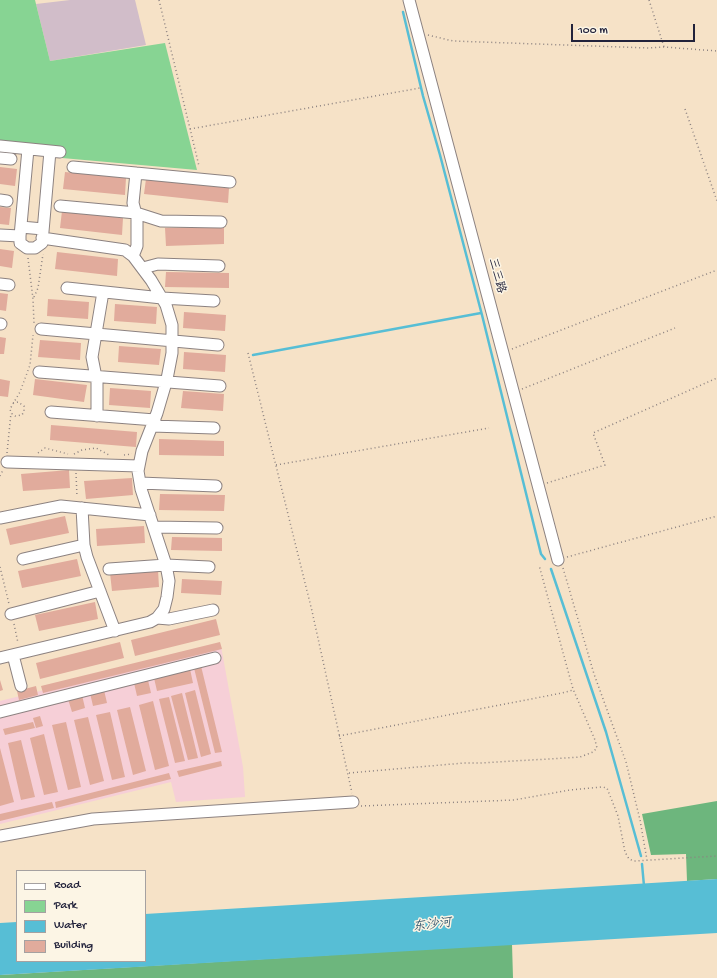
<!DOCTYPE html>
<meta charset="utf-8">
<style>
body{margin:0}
#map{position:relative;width:717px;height:978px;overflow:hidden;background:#f6e2c7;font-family:"Gochi Hand",sans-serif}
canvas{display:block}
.legend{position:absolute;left:16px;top:870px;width:130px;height:92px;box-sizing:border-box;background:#fcf5e5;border:1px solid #a5a1a1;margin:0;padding:5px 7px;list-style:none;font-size:12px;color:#22223b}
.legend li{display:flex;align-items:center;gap:8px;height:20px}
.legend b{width:20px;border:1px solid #a5a1a1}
.scale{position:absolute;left:571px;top:24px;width:124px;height:18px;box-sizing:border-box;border:2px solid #22223b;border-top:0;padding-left:5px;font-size:12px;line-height:14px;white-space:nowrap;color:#22223b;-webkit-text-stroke:3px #fcf5e5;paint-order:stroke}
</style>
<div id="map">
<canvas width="717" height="978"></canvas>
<ul class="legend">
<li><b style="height:5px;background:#fff"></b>Road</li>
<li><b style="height:11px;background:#87d493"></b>Park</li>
<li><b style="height:11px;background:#57bed5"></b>Water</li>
<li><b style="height:11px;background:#e1ab9c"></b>Building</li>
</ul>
<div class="scale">100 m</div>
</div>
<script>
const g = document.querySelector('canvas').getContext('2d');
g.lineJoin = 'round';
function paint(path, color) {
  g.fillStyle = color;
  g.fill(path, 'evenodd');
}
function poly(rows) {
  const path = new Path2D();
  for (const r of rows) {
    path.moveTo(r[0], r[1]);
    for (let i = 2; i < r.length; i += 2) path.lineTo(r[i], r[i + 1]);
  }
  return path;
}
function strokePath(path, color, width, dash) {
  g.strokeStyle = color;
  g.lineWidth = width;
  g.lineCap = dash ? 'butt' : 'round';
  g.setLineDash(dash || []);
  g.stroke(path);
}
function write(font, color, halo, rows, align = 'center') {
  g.font = font + ' "Gochi Hand","LXGW WenKai TC",sans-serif';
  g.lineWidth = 3;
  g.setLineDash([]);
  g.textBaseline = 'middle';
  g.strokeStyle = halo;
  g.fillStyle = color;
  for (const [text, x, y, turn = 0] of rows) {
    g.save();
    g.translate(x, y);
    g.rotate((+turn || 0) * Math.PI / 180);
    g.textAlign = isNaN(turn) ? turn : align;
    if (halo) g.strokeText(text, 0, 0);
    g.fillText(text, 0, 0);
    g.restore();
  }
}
paint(poly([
 [221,646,243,767,245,797,176,802,171,782,0,824,0,701]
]), '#f6cfd7');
paint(poly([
 [70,0,135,0,146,45,50,61,36,4]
]), '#d1bdc9');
paint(poly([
 [0,0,35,0,50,61,165,43,197,170,62,158,62,150,0,143]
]), '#87d493');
paint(poly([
 [717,801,717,879,687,881,686,854,651,855,642,814],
 [512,944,513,978,0,978,0,975]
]), '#6db67d');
paint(poly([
 [717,879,717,933,0,975,0,923,17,922,17,961,145,961,145,914]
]), '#57bed5');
strokePath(poly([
 [403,12,423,96,440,155,482,315,541,554,545,559],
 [253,355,481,313],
 [551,569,606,732,641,856],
 [642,864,644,886]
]), '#57bed5', 2.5);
paint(poly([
 [0,167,17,169,15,186,0,184],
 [65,172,126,178,125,195,63,189],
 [146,179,229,188,228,203,144,194],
 [0,207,11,208,9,225,0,224],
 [62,211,123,218,122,235,60,228],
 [224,227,224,244,166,246,165,228],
 [0,249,14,251,12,268,0,266],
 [57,252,118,259,117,276,55,269],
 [166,272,229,273,229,288,165,287],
 [0,293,8,294,6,311,0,310],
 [48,299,89,302,88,319,47,316],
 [115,304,157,307,156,324,114,321],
 [184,312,226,315,225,331,183,328],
 [0,337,6,338,4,354,0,354],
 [40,340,81,343,80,360,38,357],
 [119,346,161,349,159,365,118,362],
 [184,352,226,355,225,372,183,369],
 [0,379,10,381,8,397,0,396],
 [35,379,87,385,84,402,33,395],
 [110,388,151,391,150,408,109,405],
 [183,391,224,394,223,411,181,408],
 [51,425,137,432,136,447,50,440],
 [159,439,224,441,224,456,159,455],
 [69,470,70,488,23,491,21,474],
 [132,478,133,495,86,499,84,481],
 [160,494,225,495,224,511,159,510],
 [65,516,69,533,10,545,6,529],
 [144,526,145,543,97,546,96,529],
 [172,537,222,538,222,551,171,550],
 [77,559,81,576,22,588,18,571],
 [158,570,159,587,112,591,110,573],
 [182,579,222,581,221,595,181,593],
 [95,602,98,619,39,631,35,615],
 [216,619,220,635,135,656,131,640],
 [120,642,124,658,40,679,36,663],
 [220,642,222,649,43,693,41,686],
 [201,666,222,752,215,753,194,668],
 [190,669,193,683,157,691,154,678],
 [0,680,3,690,0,691],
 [148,680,151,693,137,696,134,683],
 [36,686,38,695,19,700,17,691],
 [104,690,107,703,93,706,90,693],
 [195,690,211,754,201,757,185,693],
 [182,693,198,758,188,760,171,696],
 [82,695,85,708,72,712,68,699],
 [169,697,185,761,175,763,159,699],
 [153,701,169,766,155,770,139,705],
 [130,707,146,771,133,775,117,710],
 [110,712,125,777,112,780,96,715],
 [40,716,43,726,36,728,33,718],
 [88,717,104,781,90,785,74,720],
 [33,722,35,728,5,735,3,729],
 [66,722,81,787,68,790,52,725],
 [44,734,58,792,44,795,30,738],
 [21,740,35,797,21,800,8,743],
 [0,748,14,802,0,806],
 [221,761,222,766,179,777,177,771],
 [169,773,171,779,56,808,55,802],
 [52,802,54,808,0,821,0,814]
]), '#e1ab9c');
const minor = poly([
 [409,0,558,560],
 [0,146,60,152],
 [28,149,20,236,20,243,27,248,35,248,42,243,50,151],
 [0,158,11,159],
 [73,167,230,182],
 [0,200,7,201],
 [60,206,136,213,161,221,221,222],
 [21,227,43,229],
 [0,235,20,236],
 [133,256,137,246,137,218,133,203,136,173],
 [143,268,158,264,219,266],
 [0,284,9,285],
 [67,288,162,298,214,301],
 [0,324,1,324],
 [41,329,218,345],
 [39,372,220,386],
 [51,412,155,420],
 [97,416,97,382,92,357,103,292],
 [152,426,214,428],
 [7,462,139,466],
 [140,483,216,486],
 [82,508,84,545,87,557,115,631],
 [0,518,61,506,150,515],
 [154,527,217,528],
 [23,559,84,545],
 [109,569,166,565,209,567],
 [11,614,100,591],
 [157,618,169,619,213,610],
 [13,655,21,686],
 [0,658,150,622,157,618,164,609,167,597,169,581,166,565,141,489,138,471,142,451,157,413,167,379,172,353,172,325,166,305,151,280,133,256,125,250,42,238],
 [0,712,215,658],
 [0,836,93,819,353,802]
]);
strokePath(minor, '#8c8281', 13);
strokePath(poly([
 [159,0,199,166],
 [649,0,664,47],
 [428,35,453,41,649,48,664,47,717,51],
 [685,109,717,201],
 [190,129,420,88],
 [28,258,33,299,34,323],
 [34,297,38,288,43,254],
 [512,349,717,270],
 [248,353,312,611,352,793],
 [522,389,675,328],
 [13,403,18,402,24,406,24,411,22,415,15,416,11,413,10,409,20,392,30,365,33,335],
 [7,453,11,413],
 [38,453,45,448,68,454],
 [74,454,82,450,96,448,109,455],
 [124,455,132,454],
 [276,465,489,428],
 [76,473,77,497],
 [0,476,3,470],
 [547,483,605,465,593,433,717,378],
 [567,557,717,516],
 [0,567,9,604],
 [563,568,594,674,626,762,640,820,647,860],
 [14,624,18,643],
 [339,736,562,693,573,690],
 [349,773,464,763,480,763,565,758,580,757,593,752,597,748,595,740,573,689,539,565],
 [361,806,514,800,570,790,602,787,607,788,618,816,625,852,629,859,634,861,717,856]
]), '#8c8281', 1.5, [1, 3]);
strokePath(minor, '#fff', 11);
write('12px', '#22223b', '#fcf5e5', [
 ["三三路",496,276,75]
]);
write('italic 13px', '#355971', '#fcf5e5', [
 ["东沙河",432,926,-7]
]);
</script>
